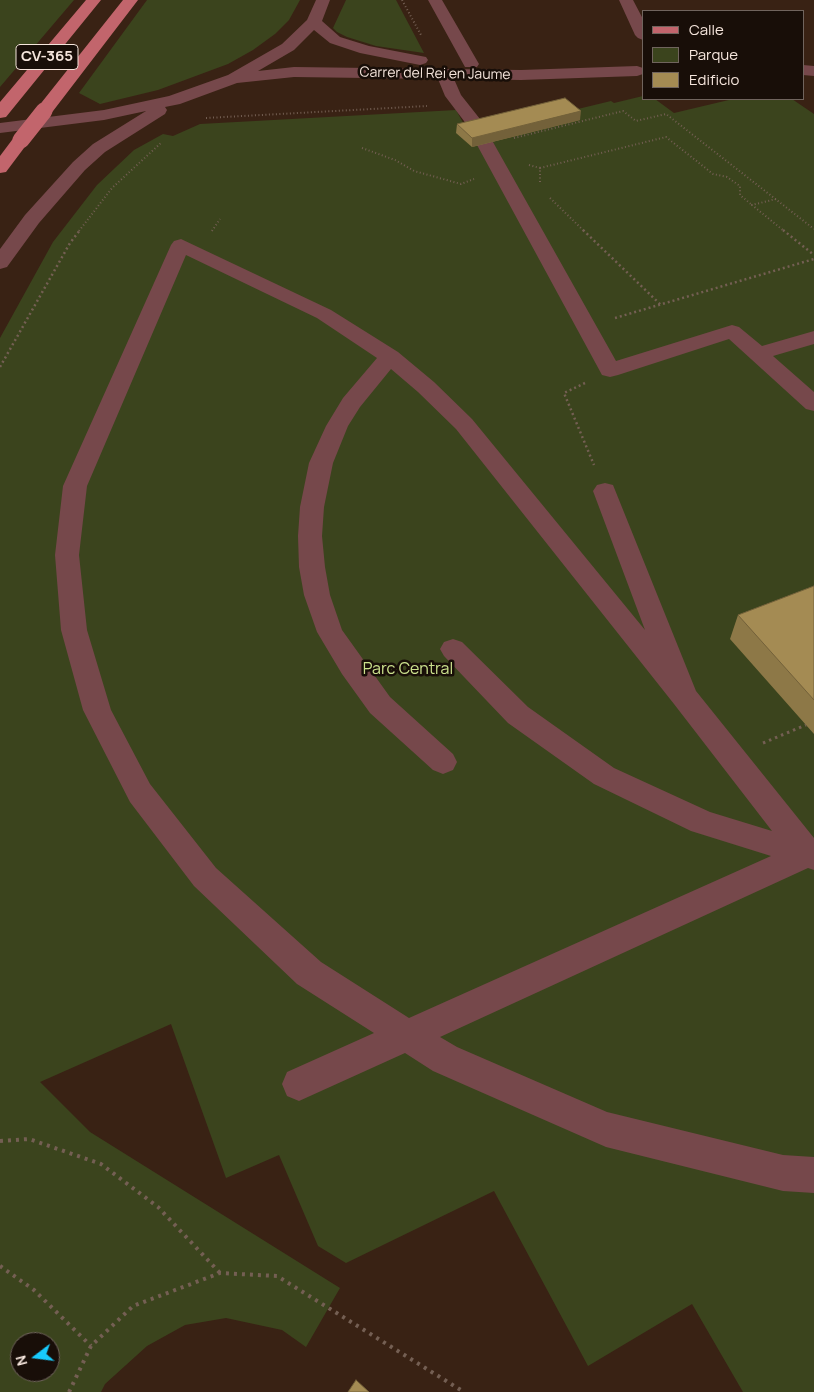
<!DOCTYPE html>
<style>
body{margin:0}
#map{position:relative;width:814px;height:1392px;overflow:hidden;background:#392214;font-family:Manrope,sans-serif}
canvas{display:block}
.legend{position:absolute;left:642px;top:10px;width:162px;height:90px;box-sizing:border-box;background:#180e08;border:1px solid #70645d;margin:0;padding:6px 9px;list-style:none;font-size:15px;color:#f5e5dc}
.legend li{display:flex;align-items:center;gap:10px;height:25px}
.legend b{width:25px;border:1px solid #70645d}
.north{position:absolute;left:10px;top:1332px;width:50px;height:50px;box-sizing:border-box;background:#180e08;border:1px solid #70645d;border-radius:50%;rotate:255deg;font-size:14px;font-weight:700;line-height:20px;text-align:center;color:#f5e5dc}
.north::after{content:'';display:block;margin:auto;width:18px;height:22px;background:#18cafc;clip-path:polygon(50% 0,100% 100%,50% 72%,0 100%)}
</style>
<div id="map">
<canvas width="814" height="1392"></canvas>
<ul class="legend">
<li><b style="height:6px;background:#c2656c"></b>Calle</li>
<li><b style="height:14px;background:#3b441d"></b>Parque</li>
<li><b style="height:14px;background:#a48b53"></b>Edificio</li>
</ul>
<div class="north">N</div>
</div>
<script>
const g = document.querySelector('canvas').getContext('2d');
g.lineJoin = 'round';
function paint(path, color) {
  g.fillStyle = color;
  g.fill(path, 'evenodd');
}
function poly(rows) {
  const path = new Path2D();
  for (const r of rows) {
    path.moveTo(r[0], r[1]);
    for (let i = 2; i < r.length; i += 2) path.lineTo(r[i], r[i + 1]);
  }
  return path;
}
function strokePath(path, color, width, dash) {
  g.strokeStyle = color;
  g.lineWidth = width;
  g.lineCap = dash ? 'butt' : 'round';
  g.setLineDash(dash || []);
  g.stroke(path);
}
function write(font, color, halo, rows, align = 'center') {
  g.font = font + ' Manrope,sans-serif';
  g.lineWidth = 5;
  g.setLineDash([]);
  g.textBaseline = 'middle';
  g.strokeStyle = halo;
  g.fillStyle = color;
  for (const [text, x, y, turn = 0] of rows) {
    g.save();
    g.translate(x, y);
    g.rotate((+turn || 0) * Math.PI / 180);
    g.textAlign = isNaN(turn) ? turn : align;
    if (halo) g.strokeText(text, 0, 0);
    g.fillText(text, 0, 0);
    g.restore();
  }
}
paint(poly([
 [0,0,74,0,0,87],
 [147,0,300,0,289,20,275,34,253,50,228,64,158,90,100,104,79,93],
 [346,0,396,0,424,53,376,46,347,37,337,32,333,28],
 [643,96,643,99,655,99,674,113,733,99,792,99,814,114,814,1392,743,1392,692,1304,588,1366,494,1191,346,1263,318,1246,279,1155,226,1178,171,1024,40,1082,90,1132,340,1288,306,1347,282,1330,226,1318,185,1325,147,1346,105,1384,101,1392,0,1392,0,338,53,242,97,185,134,150,163,134,173,136,200,124,456,110,470,135,611,101,614,103],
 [20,1342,50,1342,50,1372,20,1372]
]), '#3b441d');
strokePath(poly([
 [402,0,421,35],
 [206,118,427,106],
 [514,138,623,111,636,121,666,114,814,229],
 [362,148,395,160,414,171,461,184,474,179],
 [529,165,540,168],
 [540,182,540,168,666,137,713,174,727,177,740,186,740,195,752,205],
 [550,198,584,231],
 [776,199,752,205,784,231],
 [79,231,112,188,162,142],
 [212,231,220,219]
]), '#745f53', 2, [1, 2.5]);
strokePath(poly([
 [583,230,661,305],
 [783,230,814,255],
 [615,318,814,259],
 [0,367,70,243,80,230],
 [585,383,564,393,594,465]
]), '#745f53', 2.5, [2, 3]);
strokePath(poly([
 [763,743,806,725]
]), '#745f53', 3, [2.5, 4]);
strokePath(poly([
 [0,1141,29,1139,101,1164,158,1207,220,1273],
 [0,1266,34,1290,91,1346],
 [69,1392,91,1346,133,1306,220,1273,277,1276,464,1392]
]), '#745f53', 4, [3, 5]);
paint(poly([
 [316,0,330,0,322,21,340,37,369,46,426,57,428,60,426,63,420,65,360,53,330,43,314,30,294,50,258,71,294,67,521,70,637,66,643,68,643,74,637,76,521,80,454,79,461,95,480,119,616,361,732,325,739,327,762,346,814,331,814,344,773,356,814,392,814,411,806,409,729,339,618,375,610,377,602,375,464,121,445,96,438,79,294,77,237,83,180,104,165,107,167,110,165,114,105,152,85,170,39,223,7,267,0,269,0,249,25,215,73,162,93,144,146,111,104,120,0,133,0,123,104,110,169,96,228,75,282,44,307,20,316,0],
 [428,0,442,0,479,64,477,67,465,67,428,0],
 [619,0,633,0,643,19,643,40,638,38,635,35,619,0],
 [803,65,814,66,814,76,803,75,803,65],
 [181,239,331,310,398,352,434,382,472,419,645,630,593,491,597,485,605,483,613,485,696,691,814,838,814,870,808,868,440,1037,457,1047,607,1112,783,1155,814,1157,814,1193,783,1191,606,1147,433,1071,405,1053,299,1101,287,1096,282,1084,287,1072,374,1033,297,984,194,886,130,802,83,710,61,630,55,555,63,486,171,245,174,241,181,239],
 [186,255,317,318,377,358,343,398,326,426,309,463,300,507,298,536,299,567,304,595,317,632,342,674,370,713,433,770,443,774,453,770,457,762,453,754,390,697,342,630,330,595,325,567,322,536,324,507,333,463,348,426,360,407,391,369,418,392,456,429,674,704,772,831,710,812,614,768,528,707,462,642,453,639,444,642,440,649,444,656,508,723,594,784,691,831,771,856,409,1018,321,962,216,868,150,784,111,710,87,630,79,555,87,486,186,255]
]), '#76484b');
paint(poly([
 [86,0,101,0,6,117,0,118,0,102,86,0],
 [123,0,138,0,50,115,38,115,36,111,38,107,123,0],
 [21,135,27,136,30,140,6,172,0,173,0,156,15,136,21,135]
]), '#c2656c');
strokePath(poly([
 [21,140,44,111]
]), '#c2656c', 17);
paint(poly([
 [580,120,472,147,456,133,457,124],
 [814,586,814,734,730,639,738,615]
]), '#8d7847');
paint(poly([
 [581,111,580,120,472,147,472,138]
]), '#73613a');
const building = poly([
 [565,98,581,111,472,138,457,124,565,98],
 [814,586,814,700,738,615,814,586],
 [356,1380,369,1392,348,1392,356,1380]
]);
paint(building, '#a48b53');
strokePath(building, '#73613a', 1);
write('14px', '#f5e5dc', '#180e08', [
 ["Carrer del Rei en Jaume",435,74,1]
]);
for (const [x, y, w] of [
 [47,57,62]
]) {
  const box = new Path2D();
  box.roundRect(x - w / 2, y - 12.5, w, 25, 4);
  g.fillStyle = '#180e08';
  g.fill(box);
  strokePath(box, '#f5e5dc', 1);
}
write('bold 15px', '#f5e5dc', null, [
 ["CV-365",47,57]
]);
write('16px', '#cbe18d', '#180e08', [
 ["Parc Central",408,670]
]);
</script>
